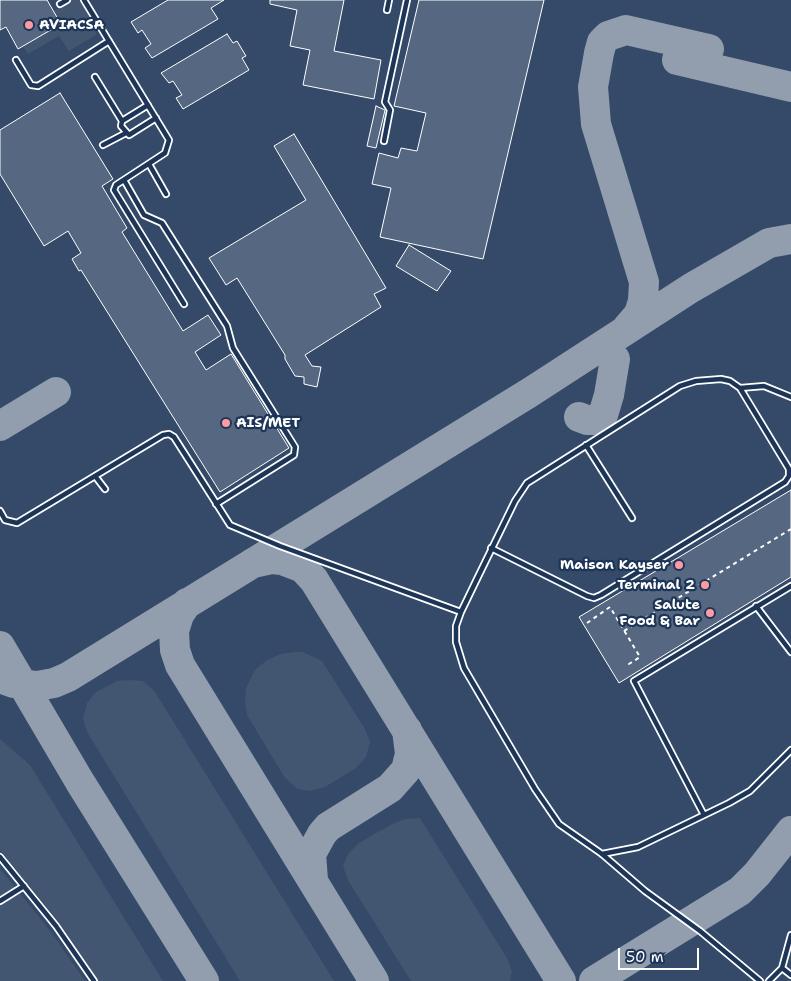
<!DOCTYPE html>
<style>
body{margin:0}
#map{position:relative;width:791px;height:981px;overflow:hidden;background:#263d5e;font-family:"Shantell Sans",sans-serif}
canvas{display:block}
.scale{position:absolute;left:618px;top:948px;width:81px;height:22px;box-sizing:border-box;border:2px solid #fff;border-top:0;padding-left:6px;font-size:15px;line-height:18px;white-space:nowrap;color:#fff;-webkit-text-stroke:4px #1d3557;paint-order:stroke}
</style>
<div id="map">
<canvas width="791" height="981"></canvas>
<div class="scale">50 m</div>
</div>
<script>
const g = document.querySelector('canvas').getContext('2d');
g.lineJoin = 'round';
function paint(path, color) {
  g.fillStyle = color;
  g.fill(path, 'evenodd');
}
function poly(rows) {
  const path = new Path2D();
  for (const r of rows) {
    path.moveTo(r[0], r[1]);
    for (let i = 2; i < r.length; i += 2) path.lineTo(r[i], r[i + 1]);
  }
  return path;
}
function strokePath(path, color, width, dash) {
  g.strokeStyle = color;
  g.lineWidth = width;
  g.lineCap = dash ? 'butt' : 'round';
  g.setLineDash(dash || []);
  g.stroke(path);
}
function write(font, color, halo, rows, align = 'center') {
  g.font = font + ' "Shantell Sans",sans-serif';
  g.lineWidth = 4.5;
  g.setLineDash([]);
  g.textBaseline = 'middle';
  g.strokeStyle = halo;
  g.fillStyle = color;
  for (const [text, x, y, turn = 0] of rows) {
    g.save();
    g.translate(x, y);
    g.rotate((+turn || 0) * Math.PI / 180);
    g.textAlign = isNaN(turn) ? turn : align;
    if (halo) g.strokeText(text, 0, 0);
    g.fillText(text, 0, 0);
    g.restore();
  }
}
paint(poly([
 [0,0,791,0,791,981,0,981]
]), '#344a68');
paint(poly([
 [72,0,82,0,96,24,96,35,69,51,59,36,28,54,23,46,60,23,54,11],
 [294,652,303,652,322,661,365,729,370,742,366,757,356,768,325,787,310,791,298,789,285,778,247,715,245,701,246,688,255,670,267,660,281,654],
 [130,680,143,681,155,692,334,981,240,981,87,732,83,719,87,703,96,692,117,681],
 [0,739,30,765,163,981,99,981,58,921,0,850],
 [420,818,507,958,512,972,510,981,411,981,349,882,343,866,348,854,359,843,392,824,405,819],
 [0,869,51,932,85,981,0,981]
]), '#425672');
strokePath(poly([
 [677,60,791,87],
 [627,328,639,314,643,301,644,282,596,124,593,87,599,53,602,42,608,36,626,30,709,49],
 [579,417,587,420,594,420,603,415,609,395,615,359],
 [0,426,56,392],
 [253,563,271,559,282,560,303,568,314,580,561,981],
 [187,603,179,615,174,631,175,650,180,665,374,981],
 [0,646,80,782,204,981],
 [0,678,14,683,37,686,54,683,68,677,529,393,691,288,769,243,791,239],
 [313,880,311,854,322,834,328,827,390,788,406,770,410,754,407,730],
 [594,981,740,891,757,874,791,831]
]), '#929eae', 30);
const building = poly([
 [0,0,47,0,61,24,18,49,6,27,0,30,0,0],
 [168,0,224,0,211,8,218,19,152,58,145,48,151,44,142,30,138,33,131,22,168,0],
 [270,0,344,0,334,51,381,60,374,99,303,85,310,50,290,46,297,10,270,4,270,0],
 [419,0,544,0,483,259,380,237,391,188,372,184,379,153,398,158,401,148,417,151,426,113,394,106,419,0],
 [227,34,233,43,237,41,246,56,242,58,249,70,183,109,176,98,182,95,173,81,169,83,161,73,227,34],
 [60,93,113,179,102,186,127,228,122,232,183,331,208,315,221,335,195,352,206,370,231,354,289,448,220,492,81,270,79,271,72,259,81,253,68,231,44,246,0,174,0,130,60,93],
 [376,106,385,110,376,148,367,146,376,106],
 [294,134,386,288,374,294,381,307,305,355,312,366,321,367,317,387,304,384,304,377,295,376,285,359,285,355,237,278,226,285,209,258,306,200,274,146,294,134],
 [409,245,451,271,437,291,396,266,409,245],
 [791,490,791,577,619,683,579,617,791,490]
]);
paint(building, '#556781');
strokePath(building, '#fff', 1);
const service = poly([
 [84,0,169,140,165,153,116,185,114,190,184,304],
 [60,4,67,0],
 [387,10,389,0],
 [16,60,31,85,38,86,109,41],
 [95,77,122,121],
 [148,105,122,121,121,126,129,135,156,118],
 [384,141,390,110,385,102,407,0],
 [103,145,126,133],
 [149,164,166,194],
 [124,180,144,215,162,223,227,326,233,348,295,447,294,455,216,504],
 [740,388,764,386,791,397],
 [586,445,632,518],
 [95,476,105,489],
 [0,511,5,520,17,523,163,435,169,434,174,437,230,525,280,546,461,612,456,626,456,642,464,668,535,789,559,824,602,854,645,891,700,931,760,981],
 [756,606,791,652],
 [461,612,476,581,515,501,527,483,680,386,696,381,721,379,730,381,740,388,789,469,789,476,785,482,601,595,594,598,587,596,491,548],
 [704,815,634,681,791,586],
 [602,854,638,847,729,803,750,791,791,750],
 [0,857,56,926,94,981],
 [0,901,24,886],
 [782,968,791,975],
 [769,981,782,968,791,935]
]);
strokePath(service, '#fff', 8);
strokePath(poly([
 [587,623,610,607,640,657,629,664,631,668],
 [624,631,791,529]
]), '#fff', 2, [4, 4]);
strokePath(service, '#1d3557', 4.5);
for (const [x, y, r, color] of [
 [29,25,5,"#ff9aa2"],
 [226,423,5,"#ff9aa2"],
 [679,565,5,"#ff9aa2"],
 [705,585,5,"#ff9aa2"],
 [710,613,5,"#ff9aa2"]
]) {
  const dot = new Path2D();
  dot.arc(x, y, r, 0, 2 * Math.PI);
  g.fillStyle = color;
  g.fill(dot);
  strokePath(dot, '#1d3557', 2);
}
write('bold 14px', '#fff', '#1d3557', [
 ["AVIACSA",39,25,"left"],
 ["AIS/MET",236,423,"left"],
 ["Maison Kayser",669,565],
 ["Terminal 2",695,585],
 ["Salute",700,605],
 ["Food & Bar",700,621]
], 'right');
</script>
